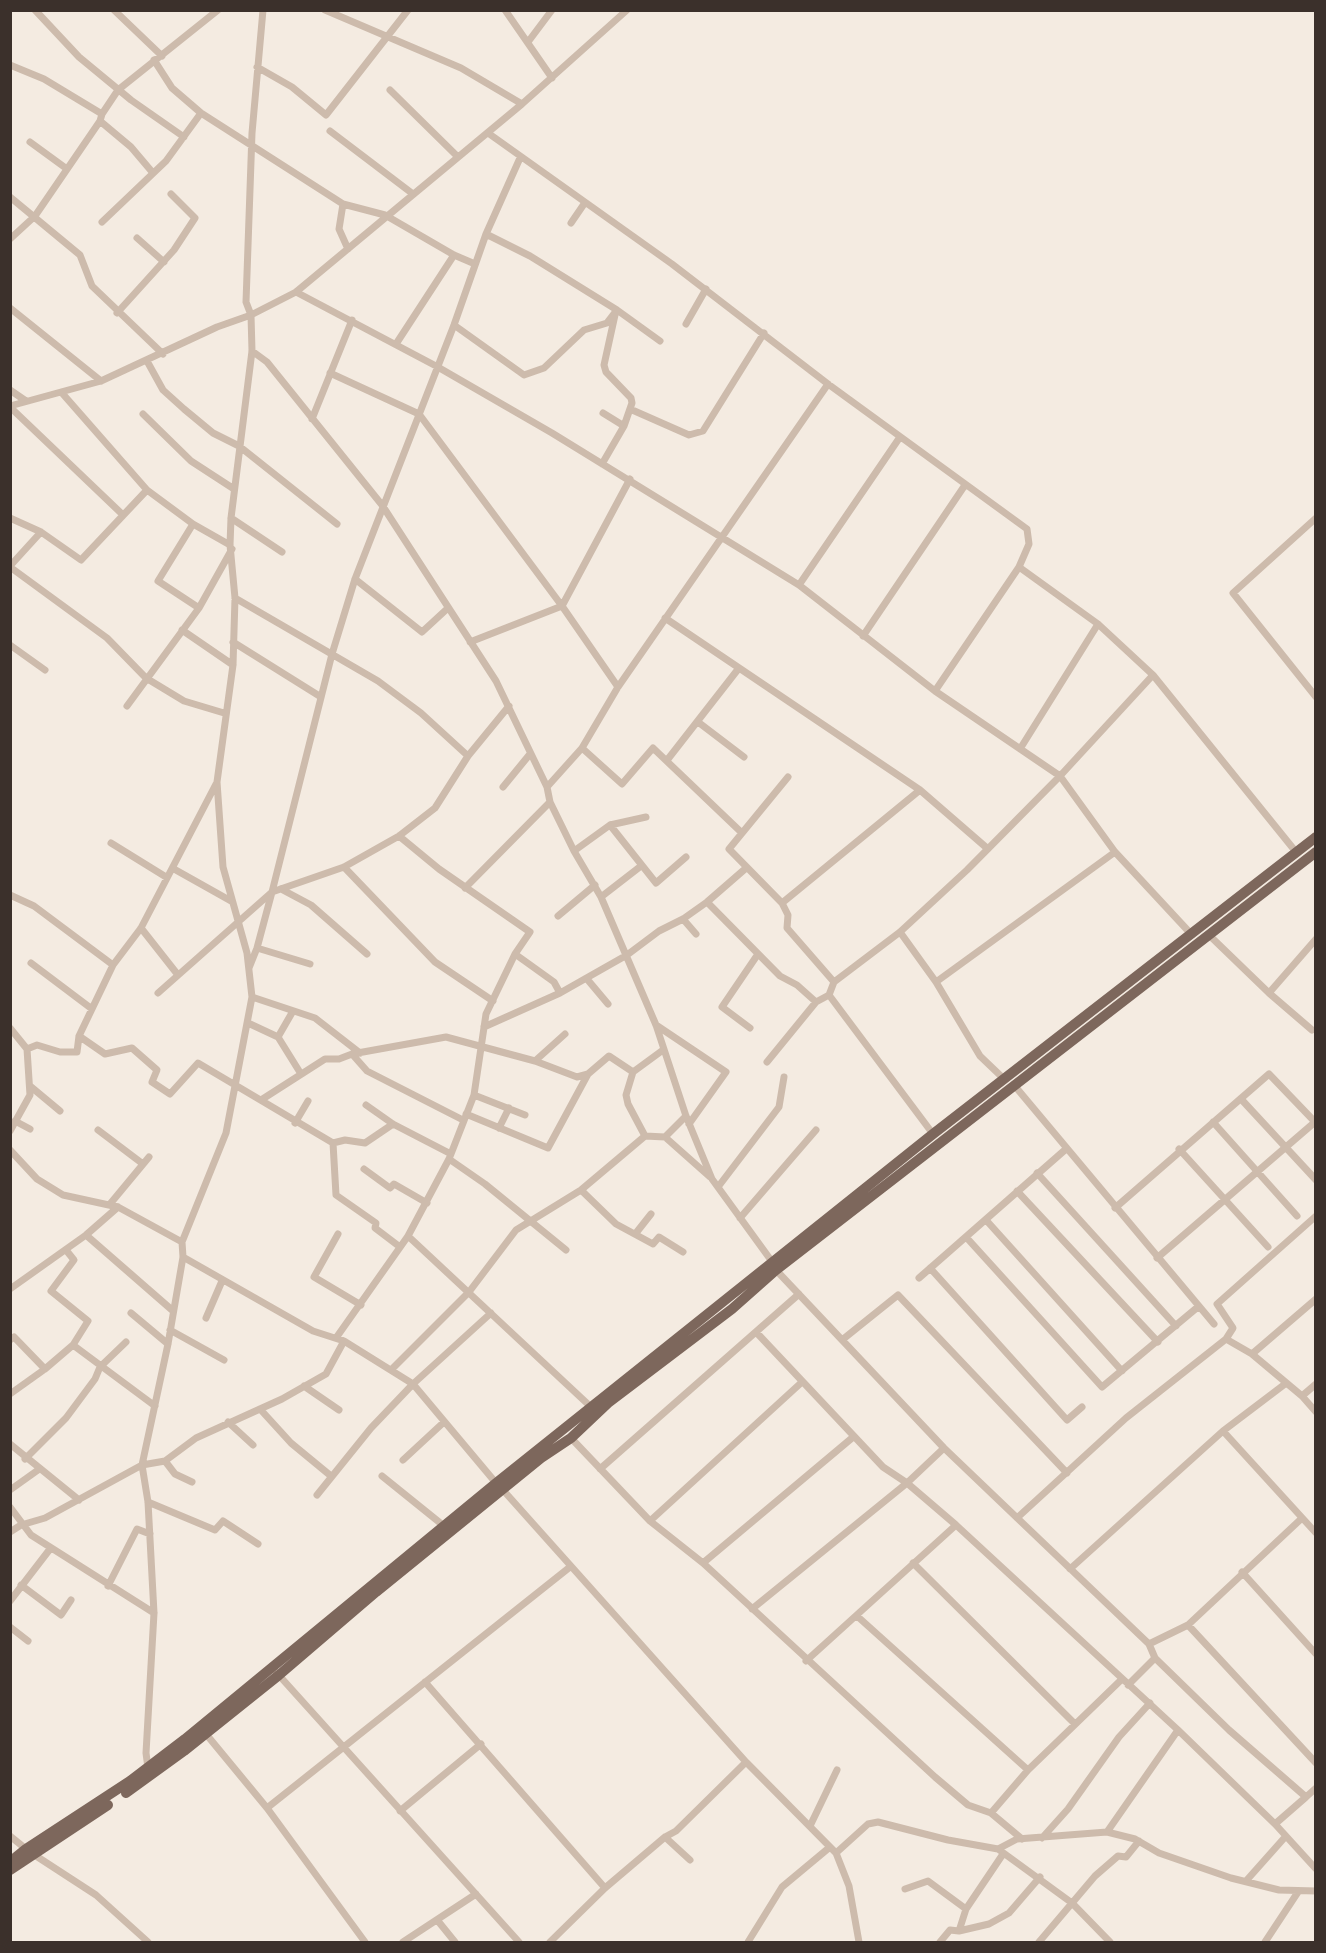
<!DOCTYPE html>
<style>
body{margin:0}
#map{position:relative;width:1326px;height:1953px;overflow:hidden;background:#f4ebe1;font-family:"Alegreya Sans",sans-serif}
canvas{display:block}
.frame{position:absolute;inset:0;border:12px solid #3b302b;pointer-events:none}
</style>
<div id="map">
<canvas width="1326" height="1953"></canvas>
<div class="frame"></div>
</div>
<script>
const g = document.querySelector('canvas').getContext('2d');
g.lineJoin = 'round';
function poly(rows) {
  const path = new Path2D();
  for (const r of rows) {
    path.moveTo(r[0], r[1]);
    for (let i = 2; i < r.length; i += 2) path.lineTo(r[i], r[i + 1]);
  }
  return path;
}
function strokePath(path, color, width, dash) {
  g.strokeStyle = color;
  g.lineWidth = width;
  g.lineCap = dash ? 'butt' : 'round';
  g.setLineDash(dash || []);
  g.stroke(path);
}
strokePath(poly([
 [35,10,79,57,131,100,184,137],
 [114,10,162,56],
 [325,10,461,68,522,104],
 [505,10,552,78],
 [528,42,552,10],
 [154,60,172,88,201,113,343,204,385,215,454,255,475,264],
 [10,65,44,79,102,114],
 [257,67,292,87,326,115,408,10],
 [390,90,458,157],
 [100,121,131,147,153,173],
 [330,131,413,194],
 [488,133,672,264,828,384,1027,529,1029,544,1019,567,935,691],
 [30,142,67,169],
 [10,197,80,255,92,286,163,354],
 [343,204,339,229,348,249],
 [102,222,166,161,201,113],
 [571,223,584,204],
 [486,234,530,256,617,310,660,341],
 [137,238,164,262],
 [10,239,35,216,100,121,102,114,118,90,218,10],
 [296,292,436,366,552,433,799,585,935,691,1060,776,1115,852,1192,935],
 [10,308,101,381],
 [117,313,174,250,195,218,171,194],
 [686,324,706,289],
 [454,325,524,375,544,368,584,330,607,323,617,310],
 [396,344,454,255],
 [252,351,267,362,382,505,496,681,547,787,550,802,574,851,601,897,656,1025,686,1116,712,1179,773,1263],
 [147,361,163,390,184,409,213,433,239,446,337,524],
 [330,373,419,414,562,606,618,687],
 [10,390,26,401],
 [62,393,147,490,193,524,230,545],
 [10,406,101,381,217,327,251,315,296,292,522,104,627,10],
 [10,407,122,514],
 [630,409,689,435,703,431,764,333],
 [603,413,624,426],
 [143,414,191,461,234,489],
 [312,419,352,320],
 [602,464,624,426,632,403,631,398,606,372,604,365,615,315],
 [10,518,41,532,81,560,147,490],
 [231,518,282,552],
 [1316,518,1233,593,1316,697],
 [193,524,158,581,199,608],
 [10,566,41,532],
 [10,567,107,638,146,678,184,701,224,713],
 [1019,567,1098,624,1153,675,1296,852],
 [355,579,422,632,448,608],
 [799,585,900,437],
 [235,598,378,681,421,713,468,756],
 [665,618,920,790,988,849],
 [182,630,233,665],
 [863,636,965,485],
 [233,642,321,697],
 [470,642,562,606,630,479],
 [10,645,45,670],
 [127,706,199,608,232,549],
 [698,722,744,757],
 [582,748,622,784,653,748,742,833],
 [1020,749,1098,624],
 [668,759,739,668],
 [788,777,729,849,782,903,788,915,787,928,834,982],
 [503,787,530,754],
 [547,787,582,748,618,687,828,384],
 [610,825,656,883,686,857],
 [111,843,166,877],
 [574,851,610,825,646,817],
 [344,867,435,962,493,1001],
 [174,869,231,901],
 [465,888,550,802],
 [281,889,311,905,367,954],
 [10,895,34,906,113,965],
 [601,897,641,866],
 [707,902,780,976,797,985,816,1002],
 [782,903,920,790],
 [558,916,595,885],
 [683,919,696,934],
 [141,928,178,975],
 [900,932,936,982,980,1056,1004,1079],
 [1210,936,1269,993,1316,939],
 [257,948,310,964],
 [515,954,554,982,560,993],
 [31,963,92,1009],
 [249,968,257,948,272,892,344,867,399,836,435,808,468,756,509,706],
 [587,979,608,1004],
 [936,982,1115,852],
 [158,993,272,892,332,654,355,579,454,325,486,234,520,158],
 [1269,993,1312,1030],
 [829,995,933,1134],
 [252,997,315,1018,360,1053],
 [293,1011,278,1037,301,1074],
 [248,1023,278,1037],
 [656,1025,726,1072,689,1124],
 [484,1027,560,993,627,955,659,931,683,919,707,902,745,869],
 [10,1028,27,1049,30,1095,10,1131],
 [750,1028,722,1007,758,954],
 [79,1036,105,1054,132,1048,157,1070,152,1082,170,1094,198,1063,333,1143,345,1140,365,1143,393,1124],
 [27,1049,37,1045,60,1052,77,1052,79,1036,113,965,141,928,216,784],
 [663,1050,633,1072,626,1095,628,1104,645,1136,665,1137,710,1177],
 [352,1054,367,1071,463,1120],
 [535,1061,565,1034],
 [767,1062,816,1002,829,995,834,982,900,932,967,870,1060,776,1153,675],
 [1014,1085,1214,1324],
 [30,1086,60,1111],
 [474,1095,525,1115],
 [1241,1099,1316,1180],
 [261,1100,325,1059,339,1059,352,1054,446,1037,535,1061,577,1077,588,1074],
 [366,1105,393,1124,451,1154],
 [466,1114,548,1148,588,1074,609,1056,633,1072],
 [15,1121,30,1129],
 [1213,1122,1297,1216],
 [295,1123,308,1101],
 [499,1128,509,1108],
 [98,1130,143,1164],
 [665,1137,686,1116],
 [333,1143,336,1195,376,1223,375,1228,400,1247],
 [1179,1149,1268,1247],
 [10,1150,37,1179,63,1195,118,1207,182,1242],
 [449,1159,485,1184,566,1250],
 [364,1169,390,1188,394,1184,427,1203],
 [1037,1173,1176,1326],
 [718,1187,779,1107,784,1077],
 [581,1190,616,1224,653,1244,659,1237,683,1252],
 [1017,1191,1158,1342],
 [110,1204,149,1157],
 [1115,1208,1269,1074,1316,1123],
 [740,1218,816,1130],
 [986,1220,1122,1371],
 [636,1233,651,1214],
 [338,1234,314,1277,361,1305],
 [86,1235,172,1310],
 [408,1236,591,1407],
 [966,1237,1102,1387,1199,1306],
 [66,1250,74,1260,51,1291,88,1321,73,1345],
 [183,1257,313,1331,344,1341,413,1384,496,1483],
 [1157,1258,1315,1122],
 [930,1268,1067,1420,1082,1407],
 [776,1270,944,1448,1149,1644,1155,1658,1128,1685],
 [919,1278,1066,1149],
 [10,1289,86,1235,118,1207],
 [131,1313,168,1344],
 [206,1318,222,1281],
 [170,1330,224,1360],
 [756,1332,883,1467,907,1483,956,1525,1178,1730,1275,1824,1316,1869],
 [336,1338,408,1236,449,1159,474,1095,486,1014,515,954,530,932,439,869,399,836],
 [1226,1339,1252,1354,1302,1396,1316,1412],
 [10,1340,14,1337,45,1369],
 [842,1340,898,1295,1067,1473],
 [1252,1354,1316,1299],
 [392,1369,469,1292,516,1230,581,1190,645,1136],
 [304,1386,339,1410],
 [10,1394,45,1369,73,1345,155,1406],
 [1302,1396,1316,1384],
 [260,1409,291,1443,331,1476],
 [228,1422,253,1445],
 [1223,1431,1316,1533],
 [571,1438,650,1521,703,1563,935,1777,968,1805,991,1813,1022,1839],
 [10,1444,79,1500],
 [25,1459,66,1418,95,1379,100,1367,126,1342],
 [403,1460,444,1422],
 [165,1461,175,1474,192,1482],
 [600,1469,799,1294],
 [382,1476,444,1526],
 [10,1490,38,1470],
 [503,1490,746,1762,836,1853,849,1886,859,1942],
 [317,1495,371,1428,413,1384,491,1313],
 [148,1502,215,1530,223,1521,258,1544],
 [10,1507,31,1535,154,1613],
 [1017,1518,1126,1418,1226,1339,1233,1328,1217,1304,1316,1216],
 [650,1521,802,1382],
 [10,1532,21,1525,45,1518,142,1465,165,1461,196,1438,282,1399,326,1374,344,1341],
 [703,1563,852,1438],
 [913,1563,1075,1724],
 [1070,1569,1223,1431,1285,1384],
 [1242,1572,1316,1654],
 [21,1585,61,1615,71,1600],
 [108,1586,137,1529,150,1534],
 [10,1601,50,1549],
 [752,1609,907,1483,944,1448],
 [857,1616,1028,1770],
 [1188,1625,1316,1763],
 [10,1627,28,1641],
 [1149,1644,1188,1625,1301,1519],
 [1155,1658,1229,1730,1306,1797,1316,1788],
 [806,1661,956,1525],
 [276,1672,519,1942],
 [425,1682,605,1888],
 [206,1734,267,1808,365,1942],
 [148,1768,146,1753,154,1613,148,1502,142,1465,168,1344,183,1257,182,1242,226,1133,252,997,247,953,223,867,217,782,233,665,235,598,230,545,231,518,252,351,251,315,246,302,252,133,263,10],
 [267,1808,570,1567],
 [400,1811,481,1744],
 [991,1813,1028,1770,1121,1680],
 [1275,1824,1306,1797],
 [810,1826,837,1770],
 [1107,1832,1178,1730],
 [10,1836,26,1849],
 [665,1837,690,1860],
 [1042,1838,1068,1809,1119,1737,1150,1703],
 [998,1849,1072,1903,1110,1942],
 [836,1853,868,1824,878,1822,948,1840,998,1849,1017,1839,1107,1832,1135,1839,1159,1853,1231,1878,1279,1890,1316,1891],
 [33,1854,96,1895,148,1942],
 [1246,1881,1286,1836],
 [905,1889,928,1881,966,1909],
 [438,1921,455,1942],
 [959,1931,989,1924,1009,1913,1040,1877],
 [403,1942,476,1894],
 [550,1942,605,1888,665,1837,676,1831,746,1762],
 [748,1942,782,1887,830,1847],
 [940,1942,950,1930,959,1931,966,1909,1003,1854],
 [1039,1942,1095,1876,1118,1856,1126,1857,1139,1841],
 [1265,1942,1298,1892]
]), '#cdbbac', 7);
strokePath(poly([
 [126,1793,184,1751,279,1675,376,1592,541,1458,571,1438,608,1403,732,1309,776,1270,1316,852],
 [10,1862,26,1849,130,1781,185,1739,496,1483,933,1134,1316,837],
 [10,1870,108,1805]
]), '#7d675c', 10);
</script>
